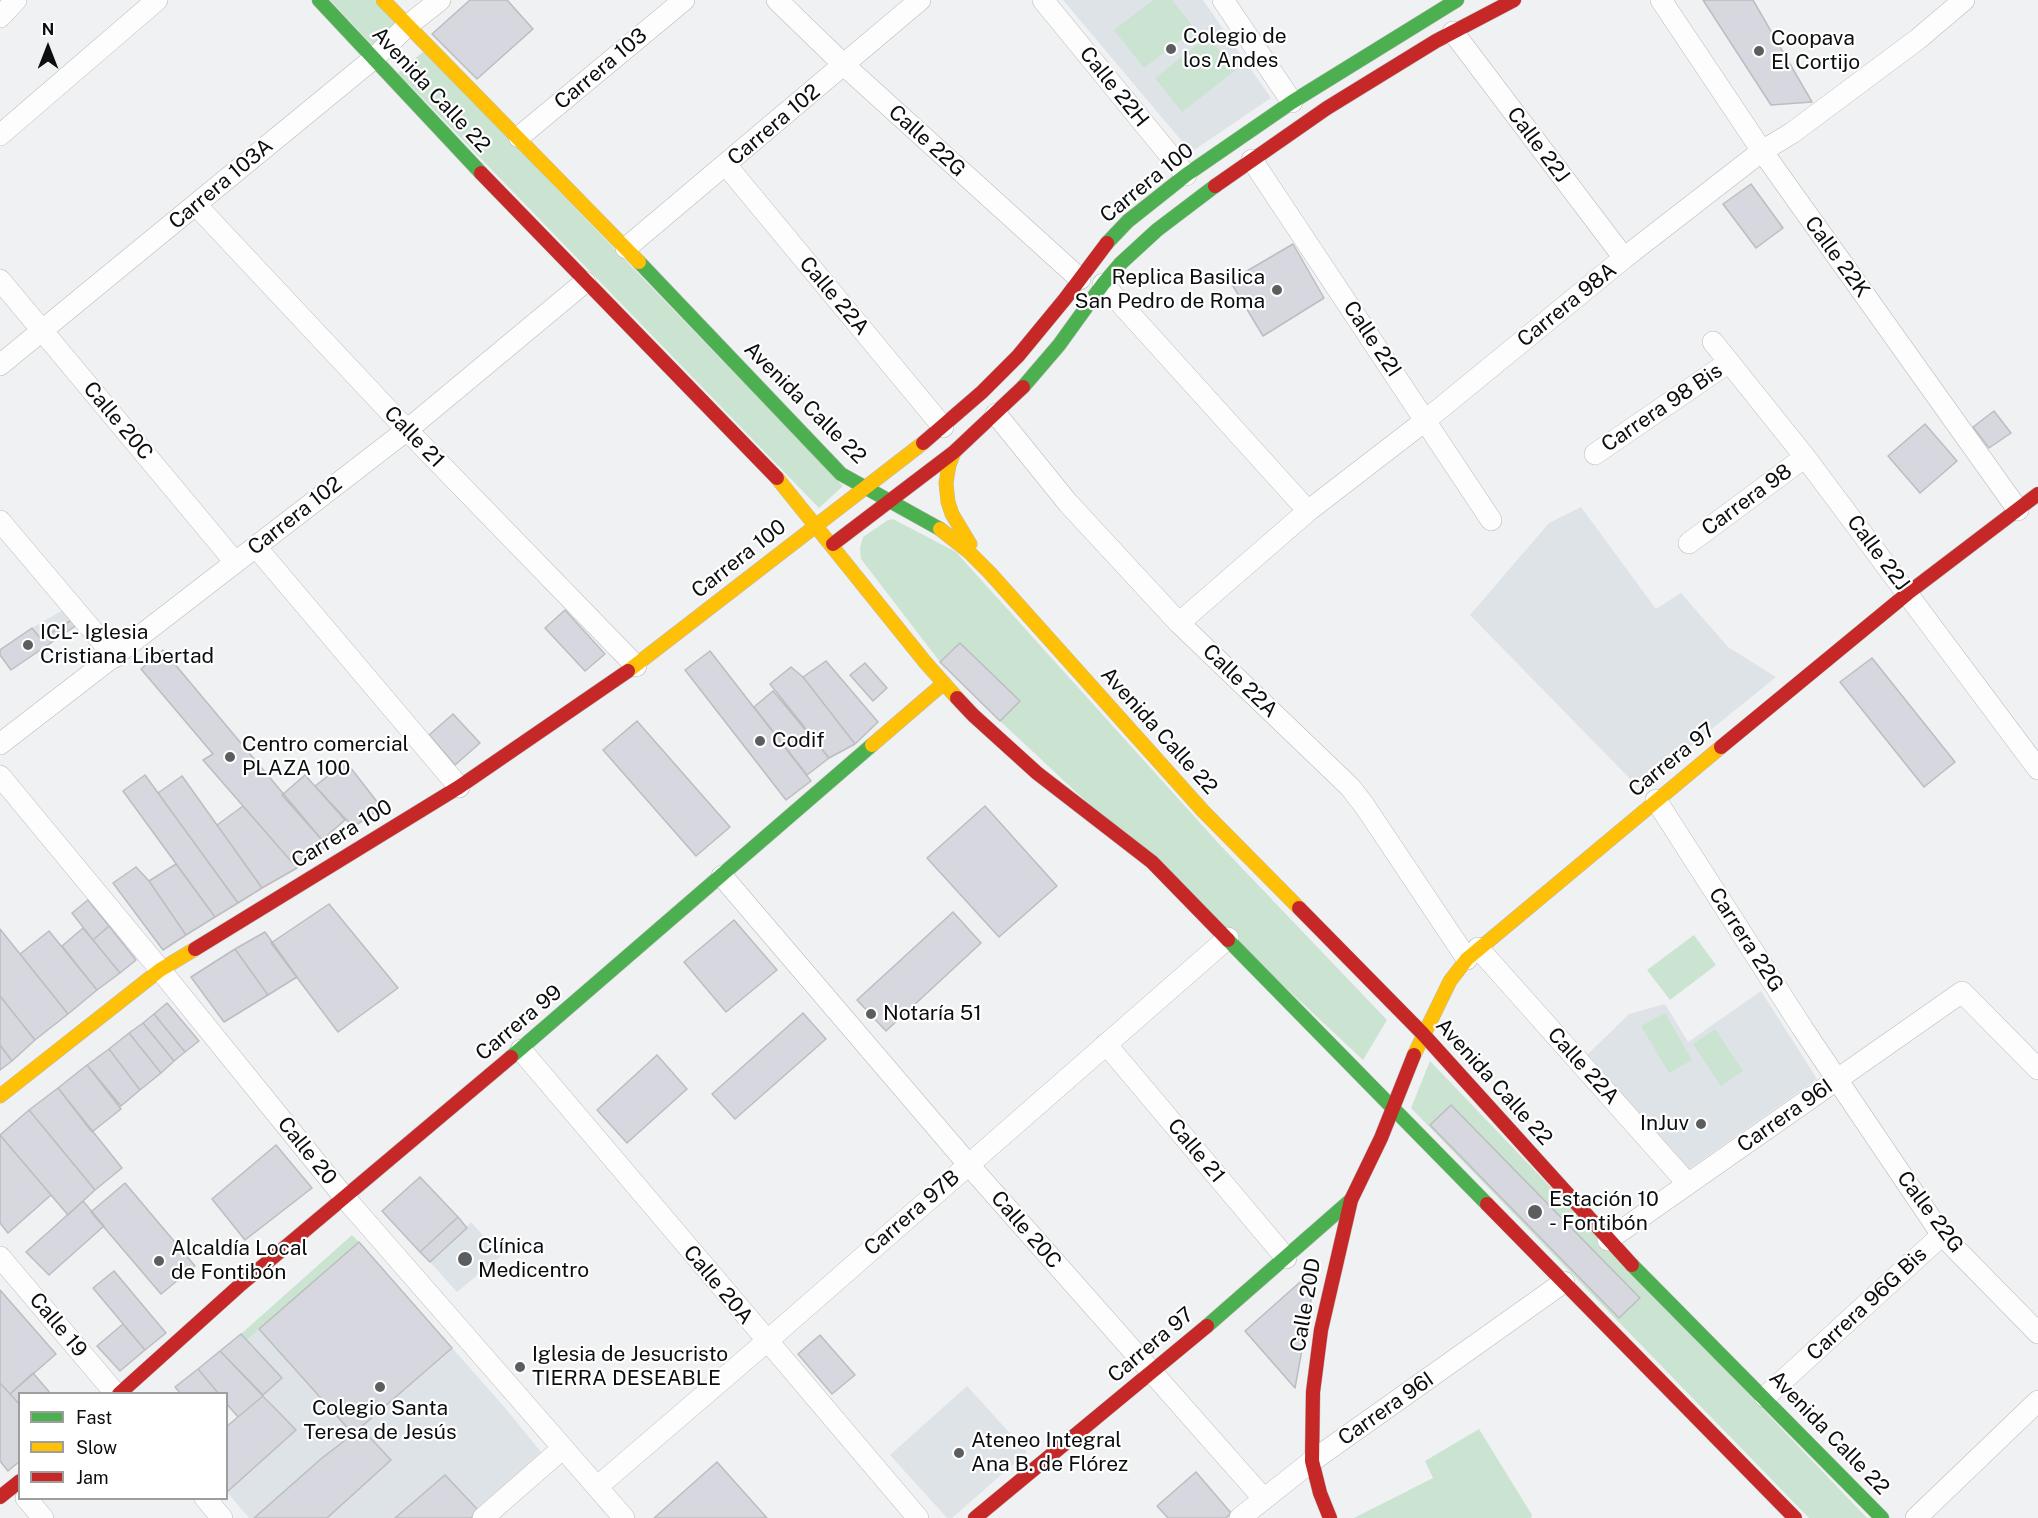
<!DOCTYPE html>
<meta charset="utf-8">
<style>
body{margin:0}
#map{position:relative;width:2038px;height:1518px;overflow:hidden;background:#f0f1f2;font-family:"Public Sans",sans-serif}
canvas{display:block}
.legend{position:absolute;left:18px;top:1392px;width:210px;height:108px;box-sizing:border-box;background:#fff;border:2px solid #9e9e9f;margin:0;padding:8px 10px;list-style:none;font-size:18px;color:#0c0d0e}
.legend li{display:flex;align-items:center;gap:12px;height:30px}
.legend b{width:30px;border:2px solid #9e9e9f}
.north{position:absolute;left:18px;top:18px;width:60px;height:60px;-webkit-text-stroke:4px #fff;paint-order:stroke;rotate:0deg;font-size:16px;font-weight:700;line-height:24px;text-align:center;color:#0c0d0e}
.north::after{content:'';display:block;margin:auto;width:21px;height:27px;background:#0c0d0e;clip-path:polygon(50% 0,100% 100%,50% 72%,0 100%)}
</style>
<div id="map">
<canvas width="2038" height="1518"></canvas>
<ul class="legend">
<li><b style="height:8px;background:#4caf50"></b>Fast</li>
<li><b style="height:8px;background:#ffc107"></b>Slow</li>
<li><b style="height:8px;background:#c62828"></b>Jam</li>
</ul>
<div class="north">N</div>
</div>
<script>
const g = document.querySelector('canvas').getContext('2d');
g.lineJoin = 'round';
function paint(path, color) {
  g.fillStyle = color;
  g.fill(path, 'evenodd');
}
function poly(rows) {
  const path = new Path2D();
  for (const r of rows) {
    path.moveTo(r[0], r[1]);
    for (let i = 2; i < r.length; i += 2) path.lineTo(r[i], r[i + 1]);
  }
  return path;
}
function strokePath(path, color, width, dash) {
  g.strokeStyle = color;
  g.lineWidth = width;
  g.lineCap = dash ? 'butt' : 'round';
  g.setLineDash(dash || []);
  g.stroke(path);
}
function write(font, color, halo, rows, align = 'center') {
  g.font = font + ' "Public Sans",sans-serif';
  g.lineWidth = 4.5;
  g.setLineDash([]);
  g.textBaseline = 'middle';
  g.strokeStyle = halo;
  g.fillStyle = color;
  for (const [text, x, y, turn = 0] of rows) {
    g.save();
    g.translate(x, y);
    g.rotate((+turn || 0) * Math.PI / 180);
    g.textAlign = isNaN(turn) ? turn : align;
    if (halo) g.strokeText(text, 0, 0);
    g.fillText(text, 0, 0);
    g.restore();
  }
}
paint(poly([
 [1063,0,1203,0,1271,98,1191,152],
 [1581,507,1656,609,1681,593,1728,647,1776,677,1639,788,1470,615,1549,523],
 [65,609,73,619,41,639,32,628],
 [1761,991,1817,1079,1689,1169,1587,1055,1629,1014,1665,1004,1688,1042],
 [471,1222,501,1256,457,1292,430,1262],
 [359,1242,506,1409,541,1452,471,1518,249,1518,227,1492,295,1430,264,1395,282,1378,247,1340],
 [967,1386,1027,1452,952,1518,947,1518,890,1455]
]), '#dee3e8');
paint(poly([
 [330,0,374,0,399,26,374,47],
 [1153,0,1172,0,1195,29,1144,68,1114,30],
 [1208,36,1236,70,1182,112,1155,78],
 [424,51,843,486,819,508,398,73],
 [893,519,956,552,1220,845,1387,1020,1363,1060,1000,721,1019,701,960,643,940,662,861,559,860,548,863,537,888,520],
 [1694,935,1716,965,1670,1000,1647,970],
 [1665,1013,1692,1060,1669,1073,1641,1026],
 [1715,1029,1743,1071,1721,1086,1693,1044],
 [1430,1061,1867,1518,1809,1518,1411,1108],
 [352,1235,359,1242,247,1340,241,1334],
 [1479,1429,1532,1515,1531,1518,1354,1518,1433,1478,1425,1461]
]), '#cbe4d2');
const building = poly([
 [470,0,507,0,533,29,477,79,432,34,470,0],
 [1703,0,1753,0,1812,102,1771,105,1703,0],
 [1751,184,1783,228,1756,248,1723,204,1751,184],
 [1293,244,1324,298,1263,336,1230,281,1293,244],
 [1994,411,2011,433,1989,448,1973,427,1994,411],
 [1925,424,1957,461,1920,493,1888,456,1925,424],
 [565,610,605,654,585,671,545,628,565,610],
 [73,619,77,625,11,670,0,655,0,650,32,628,41,639,73,619],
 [960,643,1020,701,1000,721,940,662,960,643],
 [163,650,322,840,326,847,297,868,203,760,213,754,141,669,163,650],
 [710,651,811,781,786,800,685,670,710,651],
 [1872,658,1955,762,1924,787,1840,682,1872,658],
 [826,661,878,722,855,744,803,677,826,661],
 [865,663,887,688,873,701,850,675,865,663],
 [791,667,803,677,855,744,829,758,770,684,791,667],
 [773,691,829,758,807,775,754,707,773,691],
 [453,714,480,743,455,765,429,735,453,714],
 [637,721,730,827,696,856,603,750,637,721],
 [346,762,382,808,353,827,315,786,346,762],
 [145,775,238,903,215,917,123,791,145,775],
 [305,775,345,820,322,840,282,795,305,775],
 [182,776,262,888,238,903,158,793,182,776],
 [243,806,297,868,262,888,217,825,243,806],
 [985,806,1057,886,999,937,927,858,985,806],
 [176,864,215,917,186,935,149,881,176,864],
 [136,867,149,881,186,935,163,950,113,883,136,867],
 [88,900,109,926,93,940,72,913,88,900],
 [329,904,398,988,338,1032,271,943,329,904],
 [953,912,981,943,886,1031,857,1000,953,912],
 [734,920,777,970,726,1012,684,962,734,920],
 [109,926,136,960,120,973,93,940,109,926],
 [83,928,120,973,97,990,62,946,83,928],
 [0,929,68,1014,35,1040,0,996,0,929],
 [49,931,97,990,68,1014,20,954,49,931],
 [265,932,297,977,268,995,235,949,265,932],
 [235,949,268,995,224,1022,191,977,235,949],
 [0,996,35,1040,12,1061,0,1045,0,996],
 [167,1003,199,1041,185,1052,154,1014,167,1003],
 [803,1013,826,1039,735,1119,712,1094,803,1013],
 [154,1014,185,1052,174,1061,143,1023,154,1014],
 [143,1023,174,1061,161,1073,129,1033,143,1023],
 [129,1033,161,1073,140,1090,109,1049,129,1033],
 [0,1045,12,1061,0,1070,0,1045],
 [109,1049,140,1090,121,1106,87,1065,109,1049],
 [657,1055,687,1089,627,1143,597,1110,657,1055],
 [87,1065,121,1109,92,1132,58,1088,87,1065],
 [58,1088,122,1168,95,1190,29,1110,58,1088],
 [1451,1105,1640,1298,1619,1318,1430,1125,1451,1105],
 [29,1110,95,1190,68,1215,0,1135,29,1110],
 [0,1135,51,1195,8,1233,0,1223,0,1135],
 [276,1145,312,1188,245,1240,212,1199,276,1145],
 [420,1177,458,1217,420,1252,382,1211,420,1177],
 [125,1183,195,1266,161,1294,91,1212,125,1183],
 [83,1201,104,1226,49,1275,26,1252,83,1201],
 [458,1217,467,1228,430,1262,420,1252,458,1217],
 [359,1242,452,1348,353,1434,259,1329,359,1242],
 [1317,1267,1295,1388,1245,1331,1317,1267],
 [114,1271,166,1333,145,1350,93,1288,114,1271],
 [0,1290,56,1354,10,1394,0,1383,0,1290],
 [123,1324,145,1350,120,1371,97,1346,123,1324],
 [241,1334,282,1378,263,1395,220,1351,241,1334],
 [820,1335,855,1375,832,1394,798,1354,820,1335],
 [220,1351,263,1396,238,1417,226,1403,226,1394,219,1394,198,1369,220,1351],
 [198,1369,219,1394,181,1394,175,1387,198,1369],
 [33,1373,51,1394,20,1394,20,1405,10,1394,33,1373],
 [0,1383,20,1405,20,1461,8,1471,0,1461,0,1383],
 [263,1396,296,1430,227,1492,226,1427,263,1396],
 [361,1428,391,1460,327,1518,254,1518,322,1458,361,1428],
 [717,1462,767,1518,654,1518,717,1462],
 [1196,1472,1231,1513,1226,1518,1168,1518,1157,1506,1196,1472],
 [445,1475,479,1511,471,1518,395,1518,445,1475]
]);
paint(building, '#d6d7df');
strokePath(building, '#bcbdbe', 1.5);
const street = poly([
 [777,0,844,65,1080,279],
 [1043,0,1186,175],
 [1223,0,1292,102],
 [1661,0,1762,151,2018,510],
 [0,17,16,0],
 [1453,32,1624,258],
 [0,135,157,0],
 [519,137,684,0],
 [1252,160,1491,520],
 [726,165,943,427],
 [196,205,407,430,636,666],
 [626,248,920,0],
 [0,280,235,562],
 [1103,284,1308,511],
 [1713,342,1805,457,2038,769],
 [0,365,373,59,407,26,440,0],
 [996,414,1068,503,1179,623,1350,787,1364,805,1467,959],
 [1595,454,1729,362],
 [0,521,115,657],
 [1689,543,1805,457],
 [256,547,459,787],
 [1179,623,1308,511,1426,420,1624,258,1762,151,1792,133,1918,39,1964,0],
 [0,744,407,430,585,282],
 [0,776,153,961,345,1198,624,1518],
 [1656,800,1803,1029,1942,1235,2038,1333],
 [722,876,968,1164,1264,1499],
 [1478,948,1688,1184],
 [1106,1044,1286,1258],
 [521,1050,918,1518],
 [1608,1240,1962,992,2038,1069],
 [0,1257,116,1394],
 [1765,1397,1942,1235],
 [597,1487,766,1342,1228,938],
 [26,1498,43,1518],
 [205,1498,222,1518],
 [483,1518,563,1448],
 [1240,1518,1312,1461,1564,1282],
 [1916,1518,2038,1401]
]);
const fast = poly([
 [319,0,481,173],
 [1107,243,1128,221,1186,175,1292,102,1457,0],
 [639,262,841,474,940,529],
 [1023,387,1059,345,1103,284,1120,264,1157,230,1215,186],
 [1228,940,1487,1204],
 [511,1057,872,745],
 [1632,1265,1882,1518],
 [1207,1326,1351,1200]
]);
const slow = poly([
 [383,0,639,262],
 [954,452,949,465,946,483,948,502,952,514,970,544],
 [777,478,925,662,957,698],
 [940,529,968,551,990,573,1203,811,1299,908],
 [628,671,923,443],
 [872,745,944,683],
 [1414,1055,1450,981,1467,959,1721,747],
 [0,1096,160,970,195,949]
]);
const jam = poly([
 [481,173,777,478],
 [1215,186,1327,108,1436,41,1514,0],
 [923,443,982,392,1018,356,1065,299,1107,243],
 [833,544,954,452,1023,387],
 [957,698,973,715,1037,773,1152,862,1228,940],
 [1721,747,1908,593,2038,494],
 [1299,908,1423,1034,1632,1265],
 [195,949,459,787,628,671],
 [1487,1204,1795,1518],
 [119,1394,239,1286,511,1057],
 [0,1497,20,1481],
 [975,1518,1207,1326],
 [1330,1518,1320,1493,1312,1461,1313,1392,1321,1330,1351,1200,1381,1138,1414,1055]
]);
strokePath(street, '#babbbc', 22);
strokePath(fast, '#babbbc', 15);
strokePath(slow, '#babbbc', 15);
strokePath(jam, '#babbbc', 15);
strokePath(street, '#fdfdfd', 21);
strokePath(fast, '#4caf50', 14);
strokePath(slow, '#ffc107', 14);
strokePath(jam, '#c62828', 14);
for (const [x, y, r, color] of [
 [1171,49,6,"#5c5d5e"],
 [1759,51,6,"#5c5d5e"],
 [1277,290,6,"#5c5d5e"],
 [28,645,6,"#5c5d5e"],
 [760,741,6,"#5c5d5e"],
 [230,757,6,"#5c5d5e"],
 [871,1014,6,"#5c5d5e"],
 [1701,1124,6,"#5c5d5e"],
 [1535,1212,8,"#5c5d5e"],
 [465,1259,8,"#5c5d5e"],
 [159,1261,6,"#5c5d5e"],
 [520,1367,6,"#5c5d5e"],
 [380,1387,6,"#5c5d5e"],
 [959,1453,6,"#5c5d5e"]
]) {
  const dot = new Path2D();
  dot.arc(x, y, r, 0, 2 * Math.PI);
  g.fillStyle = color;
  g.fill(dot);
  strokePath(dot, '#fff', 2);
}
write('21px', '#0c0d0e', '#fff', [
 ["Colegio de",1183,37],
 ["los Andes",1183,61],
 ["Coopava",1771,39],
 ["El Cortijo",1771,63],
 ["Replica Basilica",1265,278,"right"],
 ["San Pedro de Roma",1265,302,"right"],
 ["ICL- Iglesia",40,633],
 ["Cristiana Libertad",40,657],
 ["Codif",772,741],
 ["Centro comercial",242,745],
 ["PLAZA 100",242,769],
 ["Notaría 51",883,1014],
 ["InJuv",1689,1124,"right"],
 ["Estación 10",1549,1200],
 ["- Fontibón",1549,1224],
 ["Clínica",478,1247],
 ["Medicentro",478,1271],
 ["Alcaldía Local",171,1249],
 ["de Fontibón",171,1273],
 ["Iglesia de Jesucristo",532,1355],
 ["TIERRA DESEABLE",532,1379],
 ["Colegio Santa",380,1409,"center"],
 ["Teresa de Jesús",380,1433,"center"],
 ["Ateneo Integral",971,1441],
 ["Ana B. de Flórez",971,1465]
], 'left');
write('21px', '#0c0d0e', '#fff', [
 ["Carrera 103",601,69,-40],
 ["Calle 22H",1114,87,51],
 ["Avenida Calle 22",431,90,47],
 ["Carrera 102",774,125,-40],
 ["Calle 22G",927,141,42],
 ["Calle 22J",1538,145,53],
 ["Carrera 100",1147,183,-39],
 ["Carrera 103A",221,184,-40],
 ["Calle 22K",1837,257,54],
 ["Calle 22A",834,296,50],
 ["Carrera 98A",1567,305,-39],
 ["Calle 22I",1372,339,56],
 ["Avenida Calle 22",805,403,45],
 ["Carrera 98 Bis",1662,408,-34],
 ["Calle 20C",118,421,50],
 ["Calle 21",414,437,46],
 ["Carrera 98",1747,500,-36],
 ["Carrera 102",295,516,-38],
 ["Calle 22J",1878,553,53],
 ["Carrera 100",739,559,-38],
 ["Calle 22A",1240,681,44],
 ["Avenida Calle 22",1159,731,48],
 ["Carrera 97",1672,760,-39],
 ["Carrera 100",342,834,-31],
 ["Carrera 22G",1746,940,57],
 ["Carrera 99",519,1023,-40],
 ["Calle 22A",1583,1066,48],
 ["Avenida Calle 22",1494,1082,48],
 ["Carrera 96I",1785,1116,-35],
 ["Calle 20",307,1151,51],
 ["Calle 21",1196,1151,50],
 ["Calle 22G",1930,1212,53],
 ["Carrera 97B",912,1213,-41],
 ["Calle 20C",1026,1230,49],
 ["Calle 20A",718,1285,50],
 ["Carrera 96G Bis",1867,1304,-43],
 ["Calle 20D",1306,1305,-80],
 ["Calle 19",58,1325,50],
 ["Carrera 97",1151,1345,-40],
 ["Carrera 96I",1386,1409,-35],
 ["Avenida Calle 22",1829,1433,46]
]);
</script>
